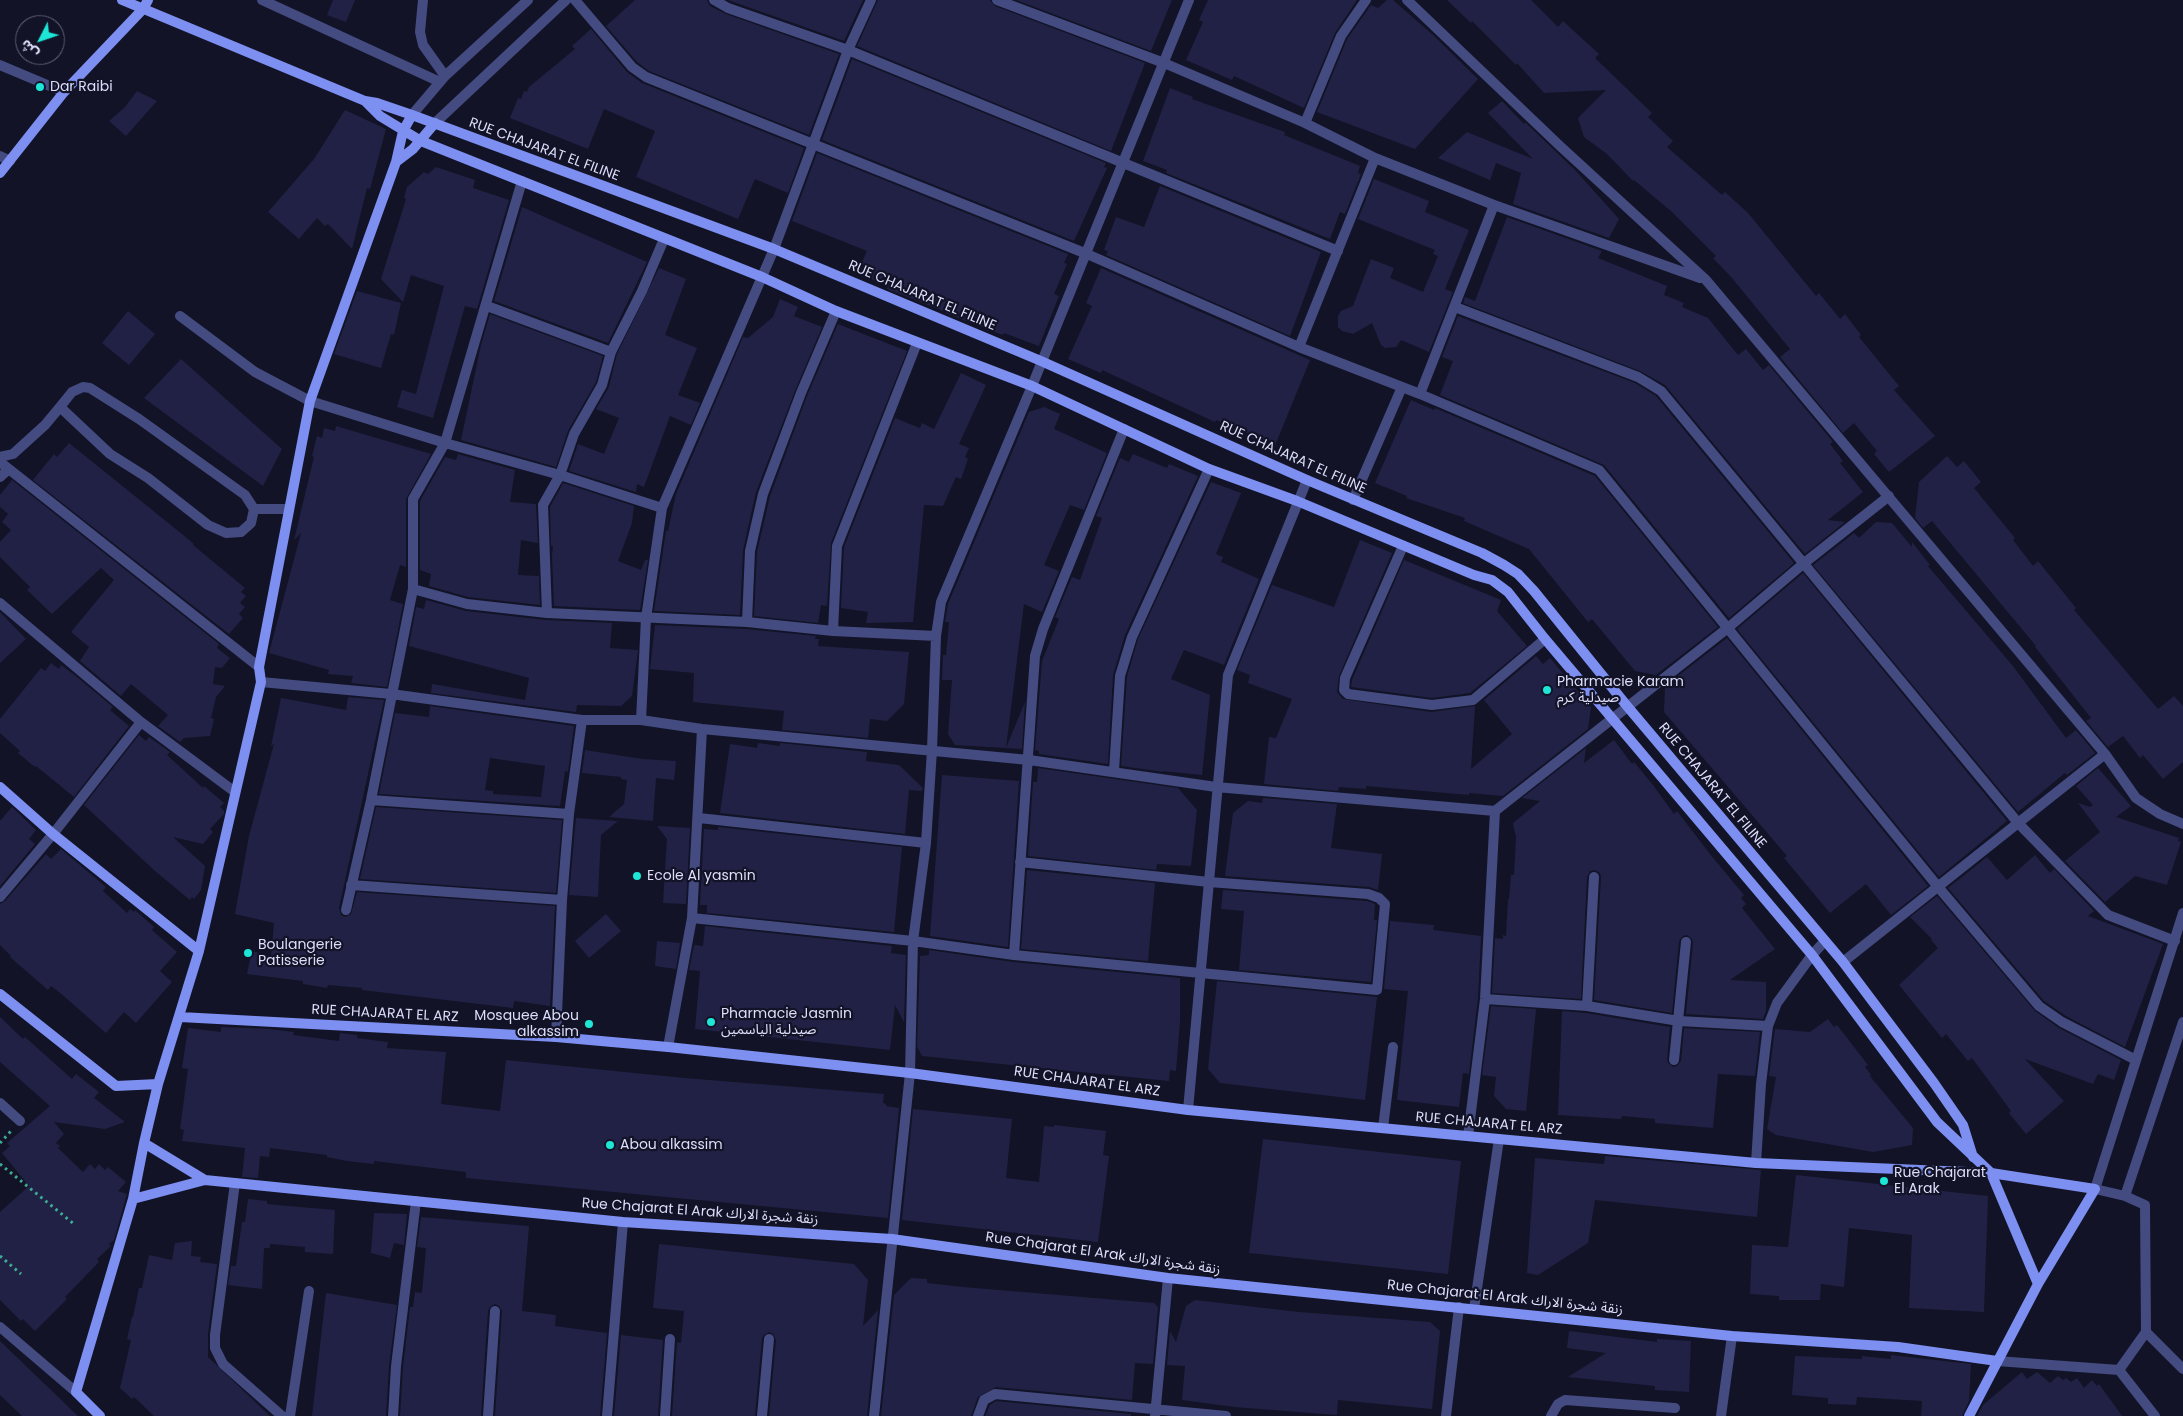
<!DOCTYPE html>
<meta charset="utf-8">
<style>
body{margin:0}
#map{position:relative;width:2183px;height:1416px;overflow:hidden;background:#121326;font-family:Poppins,"Noto Sans Arabic",sans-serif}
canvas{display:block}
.north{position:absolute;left:15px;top:15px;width:50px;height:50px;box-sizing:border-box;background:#121326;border:1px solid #63647b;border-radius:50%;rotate:229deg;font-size:14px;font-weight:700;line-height:20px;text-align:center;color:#dcdefb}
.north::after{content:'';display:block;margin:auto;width:18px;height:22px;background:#1de6d7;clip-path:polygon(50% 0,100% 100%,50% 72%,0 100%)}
</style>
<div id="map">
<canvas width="2183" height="1416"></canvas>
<div class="north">ش</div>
</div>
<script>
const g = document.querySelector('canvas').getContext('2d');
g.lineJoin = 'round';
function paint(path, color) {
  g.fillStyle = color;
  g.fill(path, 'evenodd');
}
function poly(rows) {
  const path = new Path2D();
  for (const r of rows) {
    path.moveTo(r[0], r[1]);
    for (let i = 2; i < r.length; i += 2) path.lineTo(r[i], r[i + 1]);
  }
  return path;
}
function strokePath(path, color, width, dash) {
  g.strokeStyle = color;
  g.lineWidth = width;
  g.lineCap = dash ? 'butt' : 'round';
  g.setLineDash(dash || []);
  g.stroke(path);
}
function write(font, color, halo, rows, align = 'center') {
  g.font = font + ' Poppins,"Noto Sans Arabic",sans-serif';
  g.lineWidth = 4.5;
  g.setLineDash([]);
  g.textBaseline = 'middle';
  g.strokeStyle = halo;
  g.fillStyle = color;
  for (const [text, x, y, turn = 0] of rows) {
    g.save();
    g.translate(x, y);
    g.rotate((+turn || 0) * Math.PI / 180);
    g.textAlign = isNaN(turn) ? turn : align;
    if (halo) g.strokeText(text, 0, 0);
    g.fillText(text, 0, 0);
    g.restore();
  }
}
paint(poly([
 [333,0,355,0,346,22,327,15],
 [635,0,707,0,710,6,726,14,839,54,809,135,649,71,637,62,606,26],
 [728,0,863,0,844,41],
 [878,0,990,0,995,6,1145,63,1111,151,857,46],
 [1016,0,1172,0,1151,51],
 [1208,0,1357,0,1335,33,1304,108,1234,76,1232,80,1186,60,1203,22,1199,20],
 [1387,0,1393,0,1433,35,1478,79,1415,149,1317,112,1347,39,1371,5,1378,8],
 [1447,0,1531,0,1558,27,1563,21,1599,54,1595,58,1652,113,1648,117,1673,141,1667,147,1722,195,1725,192,1748,213,1816,296,1819,293,1840,319,1845,314,1861,335,1859,337,1899,386,1894,390,1935,436,1889,472,1874,454,1877,451,1854,423,1843,433,1780,357,1790,349,1732,278,1713,258,1716,256,1672,212,1634,180,1633,181,1607,154,1584,137,1578,118,1606,90,1544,93,1517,63,1516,65,1472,21,1471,23],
 [591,29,627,72,642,83,804,148,788,193,755,179,738,219,636,177,655,131,604,109,588,149,510,118,518,98,521,99,524,91,527,92,529,87,575,49,572,46],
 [852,59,1106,163,1104,167,1107,168,1074,241,822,140],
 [1170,88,1193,97,1192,99,1285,132,1284,135,1360,166,1358,173,1361,174,1345,214,1340,212,1330,239,1166,173,1167,170,1143,161],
 [137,91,157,101,126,136,109,121,125,107],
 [1502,101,1524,124,1525,122,1576,171,1619,219,1609,238,1513,204,1521,173,1496,163,1490,180,1438,158,1467,132,1533,159,1488,113],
 [345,110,386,129,370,189,367,188,352,249,328,224,325,226,317,218,299,239,268,212,314,159],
 [817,153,1068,254,1064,263,1067,264,1054,294,1059,296,1039,346,1004,333,1003,335,953,316,945,313,946,312,887,289,888,286,857,273,867,251,792,221],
 [436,167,475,180,473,188,509,200,477,309,465,306,433,418,397,407,402,390,416,394,444,286,411,275,403,302,381,279,406,199,404,198,407,187,424,172,428,174],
 [1374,179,1429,201,1425,212,1469,230,1445,289,1453,292,1429,352,1401,340,1396,347,1385,348,1381,345,1372,323,1353,334,1342,331,1338,327,1338,316,1341,311,1353,306,1371,259,1394,268,1390,278,1423,292,1438,256,1433,254,1435,250,1358,219],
 [1160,186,1321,252,1290,336,1106,255,1108,251,1104,250,1116,217,1144,227],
 [522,207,647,262,608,343,494,301],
 [1507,217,1602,251,1598,258,1667,286,1664,295,1684,303,1682,307,1708,318,1738,355,1746,349,1763,370,1769,365,1833,442,1830,444,1843,461,1840,463,1863,492,1828,520,1845,522,1805,554,1665,385,1640,371,1463,303,1465,297,1475,301],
 [659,268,686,279,665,335,697,348,678,395,700,403,691,425,670,416,644,487,637,484,636,492,569,471,578,444,604,454,619,418,596,409,609,387,617,354],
 [1101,268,1310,360,1274,448,1247,436,1248,433,1216,420,1215,422,1102,370,1101,373,1068,359,1092,306,1086,303],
 [357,291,401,303,394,335,391,334,381,368,334,354],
 [780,299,798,307,794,316,822,327,795,391,756,492,743,550,740,615,654,611,666,531,668,531,676,494,743,337,748,338,773,317],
 [128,311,155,334,129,365,102,343],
 [490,314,603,356,596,382,568,431,556,467,461,440,481,345],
 [1458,316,1635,383,1656,396,1794,563,1729,618,1604,465,1440,395,1453,361,1442,357],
 [838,324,907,351,831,543,827,606,821,605,818,623,754,616,757,552,770,496,807,396],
 [181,359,282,449,263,486,144,398],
 [961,373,986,385,959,444,969,448,965,457,968,459,961,479,956,477,943,506,924,505,913,622,866,623,868,612,841,608,844,547,895,418,920,428,922,423,934,429],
 [1411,400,1434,410,1435,408,1595,476,1718,627,1656,675,1635,671,1592,619,1588,622,1529,549,1464,521,1465,518,1406,498,1407,496,1375,483],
 [1044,407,1060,414,1054,429,1107,453,1084,510,1070,505,1044,565,1059,571,1042,612,1024,604,1006,748,955,745,948,734,952,680,942,680,943,655,946,655,949,622,945,622,948,604,1029,412],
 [336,426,431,454,406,499,406,567,400,565,390,600,403,604,387,687,351,683,353,676,328,674,329,670,269,653,301,533,294,540,314,457,312,456,317,436,322,438,324,428,335,431],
 [69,443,182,534,194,544,193,545,245,588,241,592,246,596,240,603,245,607,239,614,243,618,229,634,33,480,54,454,57,457],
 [458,454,515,470,510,502,536,504,538,543,521,540,518,575,539,576,540,605,468,597,429,586,431,574,420,570,420,501,445,457,456,460],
 [1133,454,1167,468,1169,464,1198,476,1125,635,1113,675,1108,764,1039,754,1039,751,1035,750,1042,661,1059,619,1055,617,1072,577,1080,580,1102,518,1096,516,1120,458,1129,462],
 [1947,456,1957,467,1964,461,1981,482,1974,488,2015,538,2013,540,2033,566,2038,561,2076,608,2074,610,2158,709,2174,696,2183,706,2183,762,2163,779,2143,755,2140,758,2123,736,2108,747,2086,721,2091,718,2035,647,2036,646,1932,521,1923,528,1915,518,1919,482],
 [12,480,219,644,217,648,230,658,222,668,215,667,213,684,225,686,216,697,211,718,214,719,210,736,184,738,180,742,158,726,168,715,131,684,121,696,80,661,89,647,71,632,114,580,101,568,52,614,27,590,30,587,0,557,0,542,11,530,2,522,8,514,0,507,0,495],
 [1211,482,1241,493,1216,554,1223,557,1221,562,1259,579,1224,665,1184,650,1171,679,1210,695,1202,775,1162,771,1164,772,1121,766,1127,677,1138,639],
 [563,483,634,506,632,523,618,561,641,570,645,560,648,560,640,610,554,606,552,556,553,546,551,546,550,507],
 [1876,522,1892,523,1912,547,1912,542,1930,565,1928,566,2013,666,2066,738,2076,730,2095,753,2067,775,2065,773,2018,812,1813,565,1854,533,1859,538],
 [1360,540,1392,553,1339,676,1337,692,1343,699,1431,712,1475,706,1471,769,1512,734,1484,700,1536,656,1543,664,1550,658,1591,707,1588,729,1503,796,1469,793,1469,795,1366,786,1366,789,1339,787,1338,791,1264,784,1269,737,1276,738,1292,699,1248,683,1250,675,1237,670,1272,585,1334,607],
 [1404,560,1501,600,1497,611,1527,646,1470,693,1432,698,1351,687,1352,680],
 [1803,573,2007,821,1939,877,1737,629],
 [426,600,466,611,546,620,612,623,610,648,638,650,632,696,621,706,577,705,576,712,431,693,432,684,525,700,529,678,409,646,416,607,424,609],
 [0,612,26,639,0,663],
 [655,625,746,629,816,636,815,639,819,639,818,646,909,652,904,704,887,721,870,719,868,738,782,730,784,711,693,702,694,673,650,669],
 [1727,638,1928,886,1891,915,1866,884,1830,913,1784,858,1787,856,1664,712,1665,686],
 [51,663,59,669,61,665,72,673,113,707,110,710,129,726,74,797,36,766,35,767,18,753,20,751,0,733,0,719,41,668,45,671],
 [348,697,384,700,339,908,341,915,345,917,351,914,357,892,555,906,550,1006,514,1001,513,1008,362,990,362,988,328,985,327,988,303,984,303,981,247,974,252,951,271,956,274,923,235,914,249,836,274,744,271,746,281,698,346,710],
 [1025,702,1022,749,1006,748],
 [430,706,574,726,568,772,565,771,560,806,379,794,395,713,429,717],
 [490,758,545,766,541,797,493,794,493,791,485,790],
 [139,735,146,741,149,737,170,752,167,755,203,788,204,786,224,803,220,807,224,811,224,814,210,829,213,832,203,844,173,837,205,866,201,890,194,899,192,897,190,900,155,871,84,805],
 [1614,740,1632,764,1634,762,1653,785,1674,814,1677,811,1710,854,1744,895,1741,898,1746,904,1742,908,1775,949,1730,980,1766,982,1766,1011,1763,1019,1686,1014,1693,943,1692,939,1687,935,1683,936,1679,941,1672,1013,1594,1000,1601,877,1600,873,1595,870,1590,871,1587,877,1581,999,1492,993,1495,938,1503,939,1503,935,1506,936,1508,899,1509,899,1511,875,1514,875,1516,837,1513,823,1540,801,1522,798,1586,748,1584,763],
 [758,743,780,746,780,743,867,752,866,761,899,765,923,788,922,791,909,790,905,834,720,813,730,744,757,748],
 [585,750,642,759,676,761,674,780,656,778,653,821,609,817,624,804,627,780,621,779,621,777,582,773],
 [1038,768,1178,788,1197,810,1191,866,1157,864,1156,870,1028,856,1033,782,1037,782],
 [2098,768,2131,806,2116,817,2179,838,2178,841,2181,842,2167,885,2135,876,2105,902,2065,861,2100,832,2078,803,2090,807,2093,805,2076,786],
 [942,775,1019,781,1008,947,930,936],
 [1263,798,1337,804,1331,848,1382,854,1378,890,1369,887,1225,876,1233,813,1248,801,1262,803],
 [12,807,36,830,29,839,35,844,0,886,0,821],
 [376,807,562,820,556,893,360,879],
 [576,818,618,821,601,835,598,897,569,895],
 [657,826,690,828,686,904,663,903,667,839],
 [718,827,902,847,894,932,707,913,707,905,700,905,704,829,718,830],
 [61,849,106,887,103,891,127,913,130,909,134,912,135,910,154,927,152,930,177,952,160,971,172,982,136,1023,124,1012,106,1033,59,992,51,986,48,990,10,957,11,956,0,945,0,904,5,901,46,854,51,859],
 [2035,855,2050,873,2054,869,2094,911,2088,916,2163,944,2125,1047,2066,1016,2044,1001,1948,888,1987,857,2007,880],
 [1027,870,1155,883,1148,961,1021,949],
 [1223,890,1367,901,1375,904,1374,920,1377,920,1371,982,1239,970,1244,911,1221,909],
 [1937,896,2035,1011,2059,1028,2121,1060,2114,1080,2098,1074,2093,1084,2025,1059,2064,1101,2026,1134,2009,1113,2011,1111,1972,1058,1968,1061,1946,1034,1942,1038,1899,985,1938,948,1931,940,1932,939,1910,917],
 [606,914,621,931,589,958,575,941],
 [1390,921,1434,925,1433,930,1481,936,1478,998,1469,1074,1463,1073,1459,1107,1397,1100,1408,991,1384,989],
 [705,926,892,946,891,953,906,955,904,1022,895,1005,890,1050,695,1029,700,971,689,970,694,945,703,946],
 [657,941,680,943,676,969,655,966],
 [929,950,1013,962,1180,978,1180,1021,1176,1071,1170,1070,1169,1081,922,1056,917,1047,920,956,929,955],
 [1217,981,1377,997,1365,1100,1220,1083,1208,1069],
 [1491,1006,1536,1009,1526,1111,1506,1109,1494,1096,1496,1077,1482,1075],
 [1562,1011,1586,1013,1670,1027,1667,1060,1668,1063,1673,1067,1677,1066,1681,1061,1684,1028,1760,1032,1755,1076,1718,1074,1713,1128,1655,1123,1655,1119,1622,1116,1621,1119,1558,1115],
 [0,1017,23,1039,25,1037,72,1079,76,1074,99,1092,94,1098,125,1122,105,1129,54,1122,64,1134,56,1143,60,1146,58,1148,83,1172,90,1164,95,1169,99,1164,105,1170,108,1167,126,1182,118,1191,127,1194,114,1240,109,1244,111,1246,97,1259,99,1262,65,1297,67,1299,35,1331,23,1319,21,1321,0,1300,0,1212,29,1186,2,1153,10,1146,7,1143,50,1106,0,1062],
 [1828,1019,1834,1027,1837,1025,1868,1065,1865,1067,1872,1076,1869,1075,1913,1128,1912,1145,1873,1152,1776,1135,1767,1129,1776,1077,1769,1076,1775,1029,1810,1032],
 [221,1027,269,1029,294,1032,293,1035,339,1041,340,1033,357,1035,357,1038,388,1042,387,1048,446,1052,441,1104,500,1111,506,1060,684,1078,884,1094,883,1103,886,1104,886,1106,899,1108,888,1218,466,1178,466,1172,374,1161,374,1164,347,1161,327,1157,327,1155,270,1148,269,1157,260,1156,258,1178,242,1177,245,1148,182,1141,184,1130,180,1129,188,1069,182,1068,188,1028,221,1032],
 [913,1109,1012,1119,1006,1178,1039,1182,1044,1126,1054,1127,1054,1125,1106,1131,1103,1155,1109,1156,1098,1242,902,1220],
 [1263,1139,1461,1161,1448,1274,1249,1253],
 [1605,1156,1761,1170,1757,1217,1595,1200,1588,1243,1538,1275,1527,1273,1535,1158,1604,1164],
 [1796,1175,1988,1196,1984,1312,1909,1308,1912,1235,1849,1228,1844,1287,1821,1284,1820,1300,1779,1300,1779,1296,1750,1294,1752,1245,1788,1247],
 [248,1199,267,1201,267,1204,277,1205,335,1210,333,1254,305,1252,305,1247,270,1244,270,1248,264,1248,262,1289,228,1285,231,1266,236,1266,242,1222,245,1222],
 [374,1213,407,1214,404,1245,394,1243,390,1258,371,1253],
 [421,1217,529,1226,522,1311,556,1315,555,1326,607,1333,600,1416,495,1416,502,1311,499,1306,495,1304,490,1307,488,1311,481,1416,400,1416,403,1367,410,1307,413,1307,415,1292,422,1293,426,1248,417,1247],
 [192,1241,191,1256,201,1257,200,1262,217,1264,208,1334,208,1357,270,1416,154,1416,134,1397,132,1399,120,1388,131,1340,127,1339,132,1317,133,1317,139,1288,142,1288,149,1255,172,1260,175,1243],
 [659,1244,854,1264,868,1280,863,1326,878,1310,867,1416,769,1416,776,1340,773,1334,769,1332,764,1335,762,1338,755,1416,672,1416,677,1342,681,1343,684,1311,653,1308],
 [911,1278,927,1279,927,1283,963,1287,1154,1303,1158,1307,1153,1364,1135,1363,1132,1400,996,1387,978,1397,971,1416,881,1416,894,1295],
 [326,1293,397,1305,389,1366,386,1416,312,1416],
 [1195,1300,1299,1312,1430,1322,1440,1331,1432,1409,1338,1400,1337,1415,1234,1407,1182,1400,1185,1366,1167,1365,1170,1331,1176,1342,1186,1306],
 [1569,1331,1657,1342,1657,1339,1691,1341,1689,1392,1655,1390,1655,1386,1568,1377,1606,1353,1567,1348],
 [621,1335,663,1340,658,1416,614,1416],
 [0,1341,78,1416,22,1416,0,1395],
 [1891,1355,1971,1364,1969,1401,1962,1416,1921,1416,1922,1401,1857,1397,1856,1405,1828,1404,1828,1398,1792,1395,1795,1356,1862,1359,1862,1356,1891,1359],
 [2022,1372,2027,1379,2037,1372,2050,1383,2058,1376,2063,1380,2066,1378,2071,1382,2077,1378,2084,1388,2092,1380,2097,1386,2099,1384,2122,1416,1977,1416,1983,1405],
 [996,1401,1131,1414,1131,1416,985,1416,990,1405]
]), '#212145');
strokePath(poly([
 [0,1143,11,1131],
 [0,1164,74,1224],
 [0,1256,21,1274]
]), '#3dad93', 3, [2.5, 4]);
strokePath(poly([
 [180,316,255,372,310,401],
 [0,457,13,454,45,425,60,407,72,392,83,387,90,388,139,419,245,495,254,509,251,523,241,532,226,533,208,525,148,478,110,454,60,407],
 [254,509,289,509],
 [607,1416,623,1222]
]), '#434b80', 10);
strokePath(poly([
 [262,0,440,82],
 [423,0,420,32,423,45,445,76],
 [575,0,632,67,646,77,1087,254,1299,347,1420,394,1599,470,1939,888,2039,1006,2062,1022,2136,1060],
 [714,0,728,8,848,50,1338,251],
 [997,0,1164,63,1305,123,1375,158,1494,205,1700,278],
 [1407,0,1560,146,1706,280,2105,754,2136,798,2160,814,2183,824],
 [0,65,64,92],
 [412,115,445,76,528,0],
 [435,123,566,0],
 [1305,123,1341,36,1366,0],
 [0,156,10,161],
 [487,306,611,352],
 [1455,307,1638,377,1661,391,2019,824,2108,915,2175,941],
 [1299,347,1375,158],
 [1420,394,1494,205],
 [310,401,445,443,560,475,662,508],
 [0,462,259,667],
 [0,477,9,469],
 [1353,500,1402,387],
 [1403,546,1345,678,1344,690,1348,694,1432,705,1473,700,1545,639],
 [413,589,467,604,547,613,747,622,833,631,936,636],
 [0,603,141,722,235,792],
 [547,613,543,505,560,475,574,434,602,385,611,352,642,291,664,239],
 [747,622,750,551,763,494,801,393,836,311],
 [833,631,837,546,917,343],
 [261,682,391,694,582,720,641,720,702,729,1029,760,1216,787,1495,811,1729,627,1803,564,1889,496],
 [641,720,646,618,662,508,774,249,848,50,871,0],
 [1114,771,1120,676,1132,637,1209,469],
 [371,800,569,814],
 [699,818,926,843],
 [351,885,562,900],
 [0,897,53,834,141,722],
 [346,910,371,800,413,589,413,499,445,443,522,181],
 [2183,913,2095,1189,2125,1196,2145,1205,2146,1332,2183,1369],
 [692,918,913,941,1014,955,1377,990,1385,904,1379,898,1368,894,1209,882,1020,862],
 [1014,955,1035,656,1043,629,1124,429],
 [1843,962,2105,754],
 [1485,999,1587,1006,1679,1021,1768,1026],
 [1587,1006,1594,877],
 [556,1037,562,900,569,814,582,720],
 [668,1047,692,918,702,729],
 [1674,1060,1686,942],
 [0,1103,20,1121],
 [1188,1110,1228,675,1307,480],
 [1383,1128,1393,1047],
 [1468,1136,1485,999,1495,811],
 [1756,1163,1761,1084,1768,1026,1777,1003,1812,955,1824,942],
 [235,1183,215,1335,215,1348,223,1364,282,1416],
 [2125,1196,2183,1022],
 [1474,1309,1499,1139],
 [0,1327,76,1392],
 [1997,1361,2119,1370,2146,1332],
 [2119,1370,2155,1416],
 [290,1416,309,1291],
 [393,1416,396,1366,416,1201],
 [488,1416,495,1311],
 [665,1416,670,1339],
 [762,1416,769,1339],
 [874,1416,910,1073,913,941,926,843,932,750,936,636,941,602,1032,386,1189,0],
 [978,1416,984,1400,995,1394,1226,1416],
 [1155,1416,1168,1278],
 [1446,1416,1459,1307],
 [1551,1416,1558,1404,1565,1400,1675,1408],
 [1721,1416,1732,1336]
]), '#434b80', 10);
strokePath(poly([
 [122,0,365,101,377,103,412,115,774,249,1041,361,1307,480,1482,553,1504,565,1518,574,1534,591,1627,706,1843,962,1934,1083,1963,1125,1973,1157],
 [365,101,380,116,421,141,762,277,836,311,1032,386,1209,469,1297,501,1474,575,1492,580,1508,592,1545,639,1812,955,1937,1122,1991,1173,2038,1284],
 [396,162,413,149,435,123],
 [0,173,64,92,143,9,148,0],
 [0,787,53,834,199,951],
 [0,994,116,1086,158,1084],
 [180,1017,556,1037,668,1047,910,1073,1188,1110,1756,1163,1991,1173,2095,1189,2038,1284,1969,1416],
 [144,1143,205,1180],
 [133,1199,205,1180,623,1222,892,1239,1168,1278,1732,1336,1898,1347,1997,1361],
 [100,1416,76,1392,133,1199,144,1143,158,1084,199,951,261,682,259,667,310,401,396,162,403,131,412,115]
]), '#7d8ff1', 10);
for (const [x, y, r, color] of [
 [40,87,5,"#1de6d7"],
 [1547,690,5,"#1de6d7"],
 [637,876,5,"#1de6d7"],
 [248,953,5,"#1de6d7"],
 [711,1022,5,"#1de6d7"],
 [589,1024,5,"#1de6d7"],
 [610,1145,5,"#1de6d7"],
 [1884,1181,5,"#1de6d7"]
]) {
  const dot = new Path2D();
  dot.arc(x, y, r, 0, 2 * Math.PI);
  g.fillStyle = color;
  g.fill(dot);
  strokePath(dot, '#121326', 2);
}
write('14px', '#dcdefb', '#121326', [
 ["Dar Raibi",50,87],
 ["Pharmacie Karam",1557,682],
 ["صيدلية كرم",1557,698],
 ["Ecole Al yasmin",647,876],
 ["Boulangerie",258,945],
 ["Patisserie",258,961],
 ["Pharmacie Jasmin",721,1014],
 ["صيدلية الياسمين",721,1030],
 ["Mosquee Abou",579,1016,"right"],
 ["alkassim",579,1032,"right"],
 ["Abou alkassim",620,1145],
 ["Rue Chajarat",1894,1173],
 ["El Arak",1894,1189]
], 'left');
write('14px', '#dcdefb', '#121326', [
 ["RUE CHAJARAT EL FILINE",544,150,20],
 ["RUE CHAJARAT EL FILINE",922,296,23],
 ["RUE CHAJARAT EL FILINE",1293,458,24],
 ["RUE CHAJARAT EL FILINE",1712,786,50],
 ["RUE CHAJARAT EL ARZ",385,1014,3],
 ["RUE CHAJARAT EL ARZ",1087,1082,8],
 ["RUE CHAJARAT EL ARZ",1489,1124,5],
 ["Rue Chajarat El Arak زنقة شجرة الاراك",700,1212,4],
 ["Rue Chajarat El Arak زنقة شجرة الاراك",1103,1254,8],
 ["Rue Chajarat El Arak زنقة شجرة الاراك",1505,1298,6]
]);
</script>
